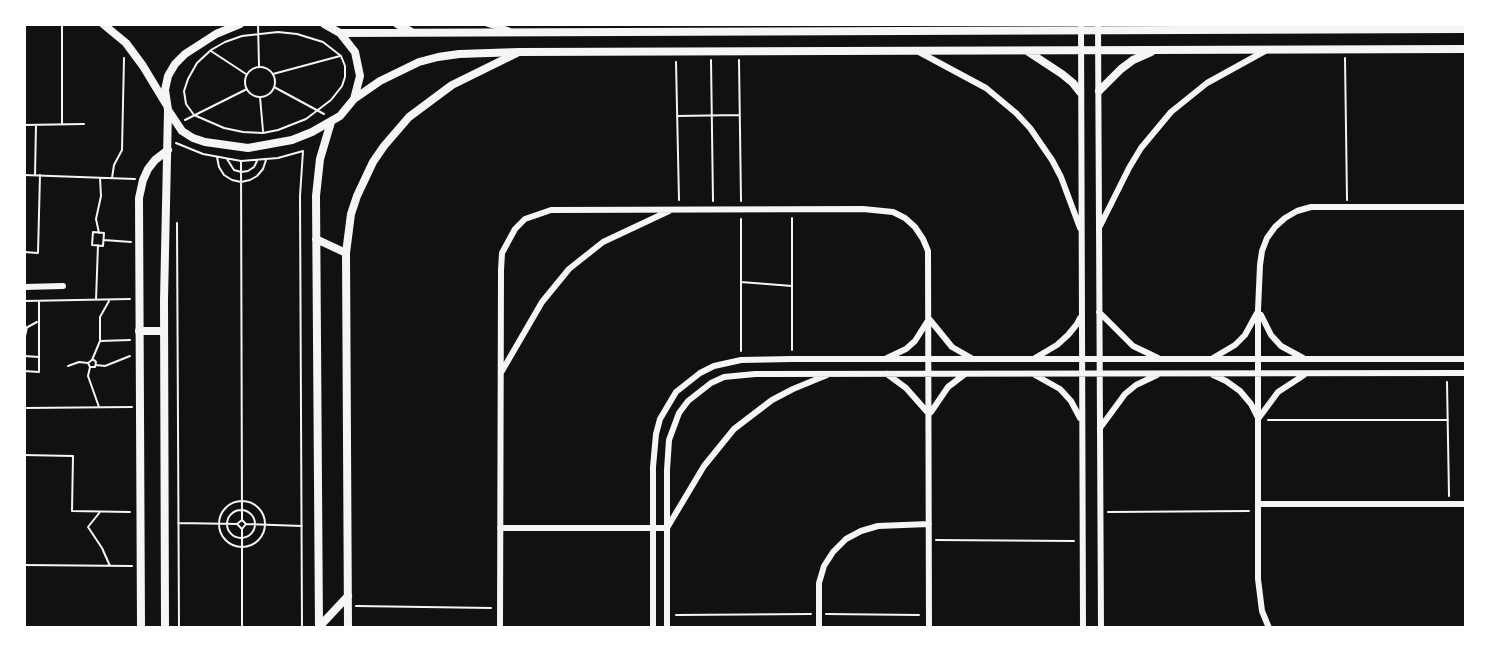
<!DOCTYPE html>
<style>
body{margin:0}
#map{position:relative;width:1490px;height:652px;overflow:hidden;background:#111;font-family:Arial,sans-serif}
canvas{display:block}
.frame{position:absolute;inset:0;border:26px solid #fff;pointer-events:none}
</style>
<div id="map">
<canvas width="1490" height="652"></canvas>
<div class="frame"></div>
</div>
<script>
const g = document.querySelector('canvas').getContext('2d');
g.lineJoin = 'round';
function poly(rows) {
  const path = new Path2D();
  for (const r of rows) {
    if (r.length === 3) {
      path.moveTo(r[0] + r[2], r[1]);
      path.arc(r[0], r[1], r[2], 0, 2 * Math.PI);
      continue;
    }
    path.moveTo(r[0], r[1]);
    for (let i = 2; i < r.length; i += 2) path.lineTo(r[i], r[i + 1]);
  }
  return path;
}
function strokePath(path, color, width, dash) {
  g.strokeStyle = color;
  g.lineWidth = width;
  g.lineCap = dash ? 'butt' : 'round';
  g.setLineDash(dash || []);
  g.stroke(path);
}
strokePath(poly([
 [258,24,259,66],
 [278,32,297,34,323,42,341,56,345,66,345,77,342,86,331,100,306,119,278,130,263,133,243,132,224,128,194,115,186,104,184,91,188,79,197,63,211,50,225,42,242,36,278,32],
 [211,51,246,74],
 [1345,58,1347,200],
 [711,60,713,201],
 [739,60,741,201],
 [676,62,679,200],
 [260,82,15],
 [273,74,340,56],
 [274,87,324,114],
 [260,97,263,131],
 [677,116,739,115],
 [185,120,247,89],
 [62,124,62,24],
 [24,125,84,124],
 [176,143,203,154,241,161,278,158,303,151,300,196,302,628],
 [217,157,219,167,224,175,232,180,241,182,250,180,257,176,263,169,266,160],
 [227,159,234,170,241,172,248,171,254,167,257,161],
 [241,161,242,520],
 [24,175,135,179],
 [35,175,36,125],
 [112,178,114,165,122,150,124,58],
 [741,219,741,351],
 [177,223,179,628],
 [93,232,104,233,103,246,92,245,93,232],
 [99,233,96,219,101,196,100,178],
 [104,240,131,242],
 [24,252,38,253,40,175],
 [741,282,792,286],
 [96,300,98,245],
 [24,301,130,299],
 [24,329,37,322],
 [24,341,27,327],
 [100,341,130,340],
 [792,350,792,218],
 [24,356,39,357],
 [92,360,100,341,100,317,109,301],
 [96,365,105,366,130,356],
 [68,366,79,362,88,363],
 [90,367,95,367,96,362,94,360,92,360,88,363,90,367,88,376,99,407],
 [24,371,39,372,39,301],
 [1447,382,1449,496],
 [24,408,132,407],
 [1268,420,1448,420],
 [24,455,73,456,72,511,130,512],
 [242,524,23],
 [241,524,14],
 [100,512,88,527,102,548,110,566],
 [1108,512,1249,511],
 [178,523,237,524,242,529,246,524,242,520,237,524],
 [246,524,302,526],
 [242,529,242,628],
 [936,540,1074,541],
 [24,565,132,566],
 [356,606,491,608],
 [826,614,919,615],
 [676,615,811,614]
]), '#f5f5f5', 2);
strokePath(poly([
 [488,24,508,30],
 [1081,24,1083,628],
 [1098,24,1101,628],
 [919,52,986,88,1016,113,1030,128,1052,160,1061,177,1080,228],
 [1100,226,1129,168,1141,148,1171,112,1207,83,1265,51],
 [24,287,63,286],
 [1099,312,1133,346,1158,358],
 [1261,315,1271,335,1281,346,1303,358],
 [930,320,952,347,973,359],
 [887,358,906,349,915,341,927,322],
 [1035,358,1057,345,1068,335,1077,324,1080,318],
 [1213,358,1235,345,1245,335,1257,313],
 [502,371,542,302,569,269,603,242,669,211],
 [887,374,906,388,929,414],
 [1035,375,1060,389,1071,401,1080,418],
 [1213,375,1226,381,1240,391,1251,404,1257,416],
 [931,412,948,387,965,374],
 [1258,419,1278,392,1304,375],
 [1100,428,1125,394,1136,385,1157,375],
 [1258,504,1466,504],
 [500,528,667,528,704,466,734,429,772,400,793,389,827,375],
 [500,628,501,270,502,253,515,229,525,219,551,210,863,209,893,212,905,218,915,227,923,239,928,251,929,628],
 [653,628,653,467,656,434,660,419,676,392,700,373,714,366,741,360,792,359,1466,359],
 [667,628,667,470,669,440,679,413,688,401,711,383,724,377,755,374,1466,373],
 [819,628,819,583,824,566,833,552,846,539,861,531,878,526,929,524],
 [1269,628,1262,611,1258,579,1258,310,1260,265,1262,251,1267,238,1275,227,1285,218,1297,211,1311,207,1466,207]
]), '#f5f5f5', 6);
strokePath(poly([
 [103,24,126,43,143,66,166,104],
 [141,628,139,198,143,180,148,169,155,160,168,150],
 [348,628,346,253,351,214,357,196,373,162,384,146,409,117,452,85,517,53]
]), '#f5f5f5', 8);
strokePath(poly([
 [240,24,216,34,185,54,175,64,168,76,165,90,168,110,182,131,193,138,205,142,248,148,292,140,312,132,340,116,354,99,360,76,355,52,340,33,324,24],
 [397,24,410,31],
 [340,33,1466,29],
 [1027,51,1062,74,1073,83,1080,92],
 [1099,91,1121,69,1133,60,1151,52],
 [354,99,380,81,419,62,438,57,459,54,519,52,1466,49],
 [316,239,346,253],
 [139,331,164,331],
 [319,627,348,596],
 [165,628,164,300,168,110],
 [319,628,316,196,320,159,331,122]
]), '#f5f5f5', 8);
</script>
